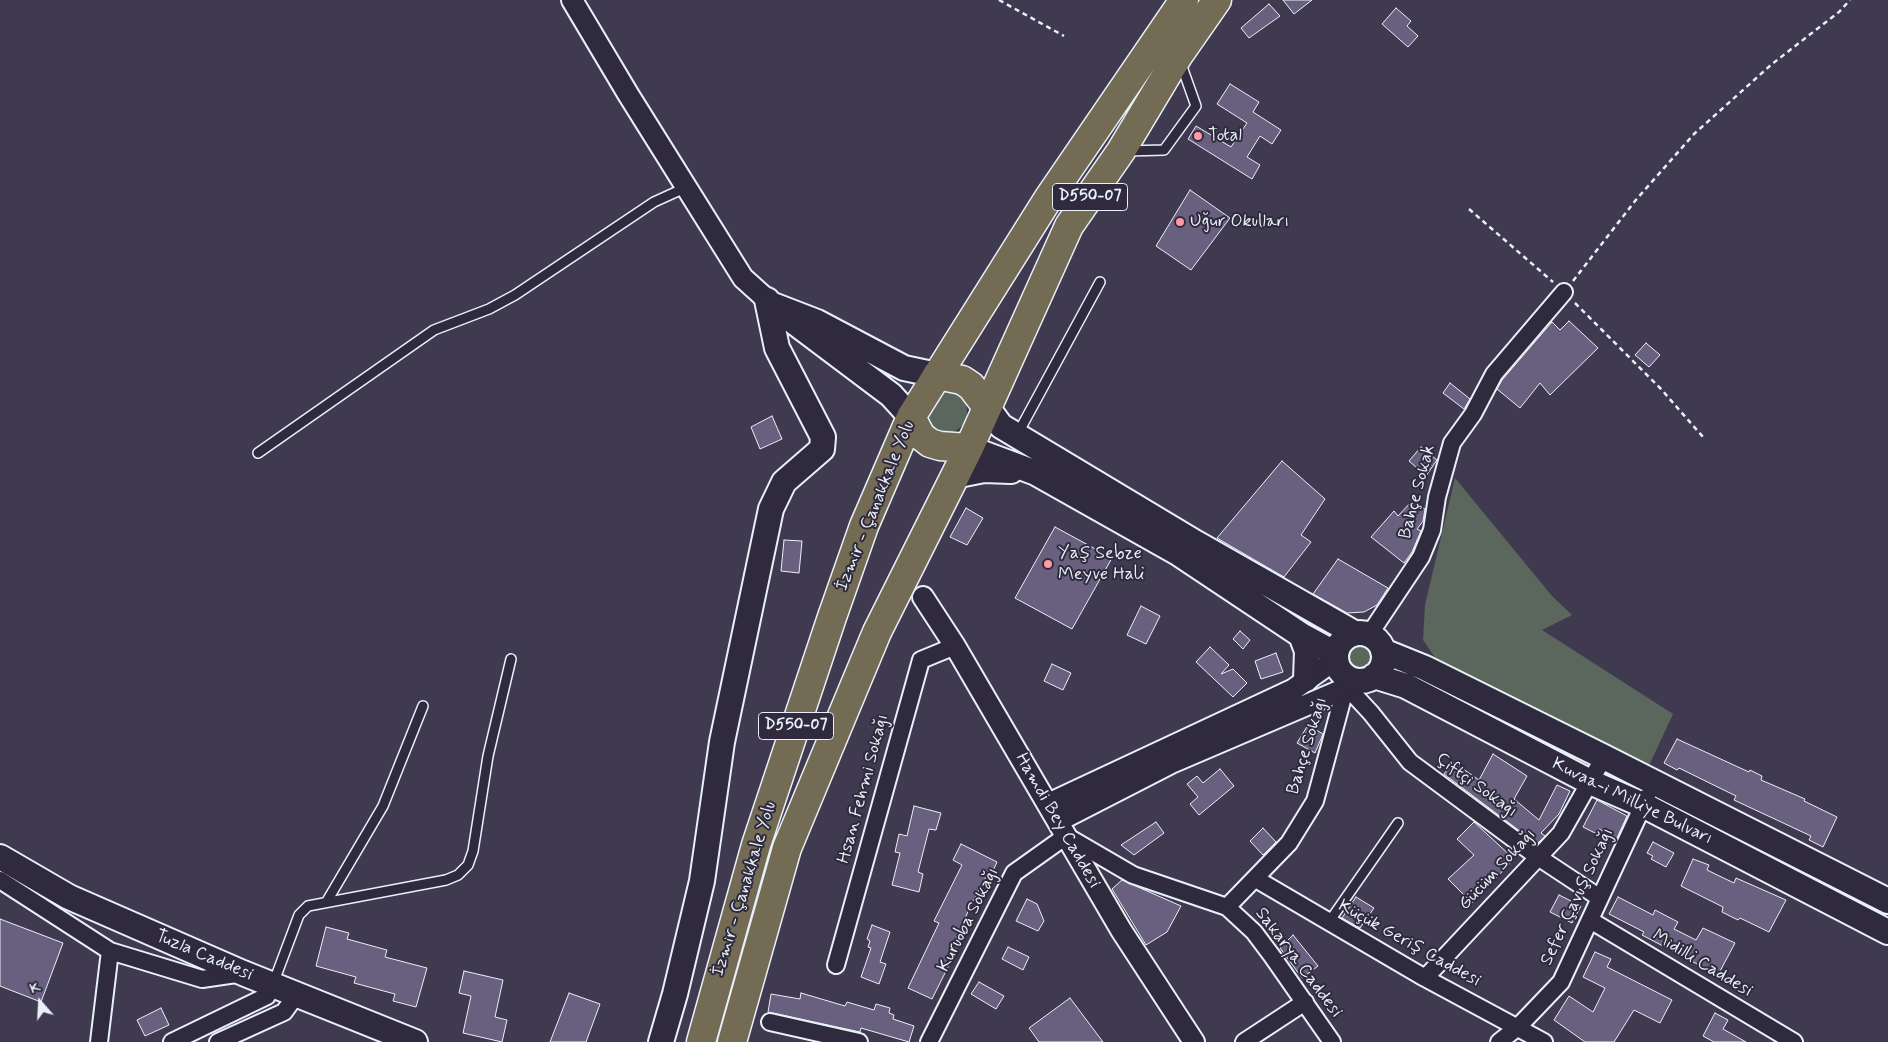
<!DOCTYPE html>
<meta charset="utf-8">
<style>
body{margin:0}
#map{position:relative;width:1888px;height:1042px;overflow:hidden;background:#403a50;font-family:Mynerve,sans-serif}
canvas{display:block}
.north{position:absolute;left:15px;top:977px;width:50px;height:50px;-webkit-text-stroke:4px #2f2a3d;paint-order:stroke;rotate:341deg;font-size:14px;font-weight:700;line-height:20px;text-align:center;color:#e8f1f8}
.north::after{content:'';display:block;margin:auto;width:18px;height:22px;background:#e8f1f8;clip-path:polygon(50% 0,100% 100%,50% 72%,0 100%)}
</style>
<div id="map">
<canvas width="1888" height="1042"></canvas>
<div class="north">K</div>
</div>
<script>
const g = document.querySelector('canvas').getContext('2d');
g.lineJoin = 'round';
function paint(path, color) {
  g.fillStyle = color;
  g.fill(path, 'evenodd');
}
function poly(rows) {
  const path = new Path2D();
  for (const r of rows) {
    if (r.length === 3) {
      path.moveTo(r[0] + r[2], r[1]);
      path.arc(r[0], r[1], r[2], 0, 2 * Math.PI);
      continue;
    }
    path.moveTo(r[0], r[1]);
    for (let i = 2; i < r.length; i += 2) path.lineTo(r[i], r[i + 1]);
  }
  return path;
}
function strokePath(path, color, width, dash) {
  g.strokeStyle = color;
  g.lineWidth = width;
  g.lineCap = dash ? 'butt' : 'round';
  g.setLineDash(dash || []);
  g.stroke(path);
}
function write(font, color, halo, rows, align = 'center') {
  g.font = font + ' Mynerve,sans-serif';
  g.lineWidth = 4;
  g.setLineDash([]);
  g.textBaseline = 'middle';
  g.strokeStyle = halo;
  g.fillStyle = color;
  for (const [text, x, y, turn = 0] of rows) {
    g.save();
    g.translate(x, y);
    g.rotate((+turn || 0) * Math.PI / 180);
    g.textAlign = isNaN(turn) ? turn : align;
    if (halo) g.strokeText(text, 0, 0);
    g.fillText(text, 0, 0);
    g.restore();
  }
}
paint(poly([
 [946,412,21],
 [1455,478,1552,596,1572,615,1542,630,1673,714,1646,772,1442,668,1423,640,1425,605],
 [1361,657,16]
]), '#5b675c');
const building = poly([
 [1283,0,1312,0,1294,14,1283,0],
 [1269,4,1280,16,1249,38,1241,28,1269,4],
 [1396,8,1411,21,1407,26,1418,36,1408,47,1382,24,1396,8],
 [1230,84,1259,102,1253,112,1281,130,1272,144,1260,136,1247,157,1260,165,1252,179,1188,139,1196,126,1231,147,1247,123,1217,104,1230,84],
 [1190,190,1230,218,1191,270,1156,246,1190,190],
 [1569,321,1598,348,1550,395,1540,383,1520,408,1497,389,1502,380,1552,322,1560,330,1569,321],
 [1646,343,1660,355,1649,367,1635,355,1646,343],
 [1450,383,1470,399,1464,409,1443,393,1450,383],
 [772,416,782,439,760,449,751,427,772,416],
 [1421,447,1437,460,1426,476,1409,461,1421,447],
 [1282,461,1325,499,1301,535,1311,542,1284,577,1217,538,1282,461],
 [1412,501,1425,509,1423,521,1417,529,1421,531,1412,552,1404,563,1371,537,1394,511,1398,516,1412,501],
 [966,508,983,518,967,545,950,537,966,508],
 [1055,527,1112,558,1072,629,1015,598,1055,527],
 [784,540,802,541,799,573,781,571,784,540],
 [1338,559,1388,588,1377,605,1364,612,1347,613,1313,594,1338,559],
 [1141,606,1160,616,1146,644,1127,635,1141,606],
 [1240,631,1250,640,1243,649,1233,639,1240,631],
 [1210,647,1229,665,1221,674,1233,669,1247,683,1233,697,1196,662,1210,647],
 [1276,653,1283,672,1261,679,1255,661,1276,653],
 [1052,664,1071,673,1063,690,1044,681,1052,664],
 [1308,725,1323,734,1315,753,1297,743,1308,725],
 [1677,739,1749,772,1750,770,1762,776,1761,780,1805,799,1804,801,1837,817,1823,847,1809,840,1811,836,1734,800,1736,796,1679,768,1677,770,1664,763,1677,739],
 [1493,754,1527,776,1514,799,1539,820,1557,785,1570,791,1559,814,1541,833,1545,836,1537,844,1444,774,1453,762,1479,780,1493,754],
 [1220,769,1234,786,1199,815,1190,804,1198,797,1187,784,1197,776,1203,783,1220,769],
 [1597,800,1627,816,1617,838,1599,829,1597,834,1583,827,1597,800],
 [914,806,941,813,936,830,929,829,918,872,923,874,919,892,892,885,900,853,895,852,899,834,907,836,914,806],
 [1156,822,1164,833,1134,855,1121,845,1156,822],
 [1474,822,1514,859,1472,903,1448,879,1474,855,1457,839,1474,822],
 [1263,828,1276,842,1263,855,1250,841,1263,828],
 [1653,842,1674,853,1666,867,1651,859,1653,856,1647,853,1653,842],
 [961,844,997,862,989,879,986,877,971,905,952,947,957,949,932,999,908,988,939,923,934,921,962,865,953,860,961,844],
 [1693,859,1709,865,1707,870,1734,883,1736,878,1786,900,1769,932,1740,918,1738,920,1722,912,1723,907,1681,886,1693,859],
 [1122,880,1181,906,1167,932,1146,945,1112,889,1122,880],
 [1559,895,1581,906,1572,923,1550,912,1559,895],
 [1356,897,1374,908,1360,928,1342,918,1356,897],
 [1618,897,1653,915,1655,910,1678,922,1674,929,1696,940,1703,928,1735,943,1718,975,1642,935,1644,932,1609,914,1618,897],
 [1027,899,1037,904,1044,921,1038,931,1016,921,1027,899],
 [0,919,63,943,41,1002,0,986,0,919],
 [872,925,890,932,880,962,886,964,879,984,861,977,871,948,868,947,870,941,867,939,872,925],
 [326,927,349,933,347,939,387,950,385,957,427,968,416,1007,393,1001,395,994,354,983,356,977,316,966,326,927],
 [1293,935,1318,966,1302,978,1280,948,1293,935],
 [1008,947,1029,957,1023,970,1002,959,1008,947],
 [1595,952,1611,959,1607,967,1672,1000,1660,1023,1634,1010,1614,1042,1585,1042,1554,1020,1569,996,1593,1012,1605,988,1583,977,1595,952],
 [464,971,503,980,495,1017,507,1020,502,1042,463,1033,471,996,459,993,464,971],
 [979,982,1004,996,996,1009,971,994,979,982],
 [569,993,600,1004,586,1042,550,1042,569,993],
 [801,993,845,1006,847,1002,874,1010,876,1004,890,1008,889,1013,894,1015,893,1019,914,1026,909,1042,861,1028,860,1032,768,1012,771,994,800,999,801,993],
 [1070,998,1103,1042,1039,1042,1029,1028,1070,998],
 [161,1008,169,1025,145,1036,137,1020,161,1008],
 [1715,1013,1728,1020,1723,1029,1746,1042,1714,1042,1703,1036,1715,1013]
]);
paint(building, '#68607e');
strokePath(building, '#e8f1f8', 1);
const service = poly([
 [1126,151,1164,150,1196,106,1180,61],
 [1017,435,1100,282],
 [258,453,434,330,489,309,515,295,654,202,687,187],
 [327,901,383,806,423,706],
 [1329,922,1398,823],
 [273,984,299,915,308,906,446,880,458,875,468,865,473,851,488,756,511,659]
]);
const minor = poly([
 [1369,635,1421,557,1432,530,1437,497,1452,443,1473,414,1494,374,1564,292],
 [1346,686,1371,713,1410,762,1538,857,1600,898],
 [1256,879,1425,978,1544,1042],
 [0,880,110,951,202,979,243,973],
 [1227,907,1289,843,1315,801,1346,686],
 [1590,920,1794,1042],
 [836,965,921,660,955,646],
 [1425,978,1561,833,1604,757],
 [770,1022,859,1042],
 [99,1042,110,951],
 [172,1042,267,996,272,985],
 [218,1042,284,1012,297,994],
 [929,1042,1014,873,1066,836,1133,875,1227,907,1254,932,1272,956,1332,1042],
 [1244,1042,1305,1002],
 [1499,1042,1518,1027,1561,982,1647,797]
]);
const tertiary = poly([
 [572,0,628,94,743,278,773,305],
 [923,597,955,646,1121,930,1194,1042],
 [1048,804,1294,689,1336,659],
 [1058,821,1171,763,1365,680]
]);
const secondary = poly([
 [773,305,817,322,904,368,937,375],
 [790,319,891,395,911,417],
 [987,407,1001,426,1196,543,1354,633],
 [969,448,1036,473,1178,553,1301,635,1336,654],
 [954,476,984,470,1011,471],
 [1360,657,24],
 [1301,635,1307,651,1306,679],
 [1383,651,1425,668,1604,757,1888,901],
 [1374,676,1406,686,1590,782,1643,805,1888,932],
 [0,857,69,897,243,973,415,1042],
 [661,1042,675,994,702,881,722,742,771,509,784,482,822,449,823,437,777,348,767,300]
]);
const trunk = poly([
 [937,375,962,380,971,386,987,407],
 [911,417,921,436,930,443,940,446,969,448],
 [701,1042,756,845,832,617,864,526,911,417,1048,199,1184,0],
 [732,1042,787,848,877,632,969,448,1069,226,1121,151,1178,56,1217,0]
]);
strokePath(service, '#e8f1f8', 12);
strokePath(minor, '#e8f1f8', 20);
strokePath(tertiary, '#e8f1f8', 24);
strokePath(secondary, '#e8f1f8', 28);
strokePath(trunk, '#e8f1f8', 31);
strokePath(poly([
 [999,0,1064,36],
 [1469,209,1553,282],
 [1573,281,1635,201,1694,134,1772,64,1839,12,1850,0],
 [1575,303,1661,389,1703,437]
]), '#e8f1f8', 2.5, [5, 4]);
strokePath(service, '#2f2a3d', 9);
strokePath(minor, '#2f2a3d', 16);
strokePath(tertiary, '#2f2a3d', 20);
strokePath(secondary, '#2f2a3d', 24);
strokePath(trunk, '#746b55', 28);
for (const [x, y, r, color] of [
 [1198,136,5,"#ff9aa2"],
 [1180,222,5,"#ff9aa2"],
 [1048,564,5,"#ff9aa2"]
]) {
  const dot = new Path2D();
  dot.arc(x, y, r, 0, 2 * Math.PI);
  g.fillStyle = color;
  g.fill(dot);
  strokePath(dot, '#2f2a3d', 2);
}
for (const [x, y, w] of [
 [1090,197,75],
 [796,726,75]
]) {
  const box = new Path2D();
  box.roundRect(x - w / 2, y - 13.5, w, 27, 4);
  g.fillStyle = '#2f2a3d';
  g.fill(box);
  strokePath(box, '#e8f1f8', 1);
}
write('bold 16px', '#e8f1f8', null, [
 ["D550-07",1090,197],
 ["D550-07",796,726]
]);
write('18px', '#e8f1f8', '#2f2a3d', [
 ["Total",1208,136],
 ["Uğur Okulları",1190,222],
 ["Yaş Sebze",1058,554],
 ["Meyve Hali",1058,575]
], 'left');
write('18px', '#e8f1f8', '#2f2a3d', [
 ["Bahçe Sokak",1418,492,-75],
 ["İzmir - Çanakkale Yolu",876,506,-68],
 ["Bahçe Sokağı",1308,746,-73],
 ["Çiftçi Sokağı",1476,786,36],
 ["Hsan Fehmi Sokağı",864,789,-75],
 ["Kuvaa-i Milliye Bulvarı",1632,802,26],
 ["Hamdi Bey Caddesi",1057,821,60],
 ["Gücüm Sokağı",1498,870,-47],
 ["İzmir - Çanakkale Yolu",745,889,-73],
 ["Sefer Çavuş Sokağı",1578,897,-65],
 ["Kuruoba Sokağı",969,920,-63],
 ["Küçük Geriş Caddesi",1409,944,29],
 ["Tuzla Caddesi",204,956,23],
 ["Sakarya Caddesi",1298,963,53],
 ["Midilli Caddesi",1702,964,31]
]);
</script>
